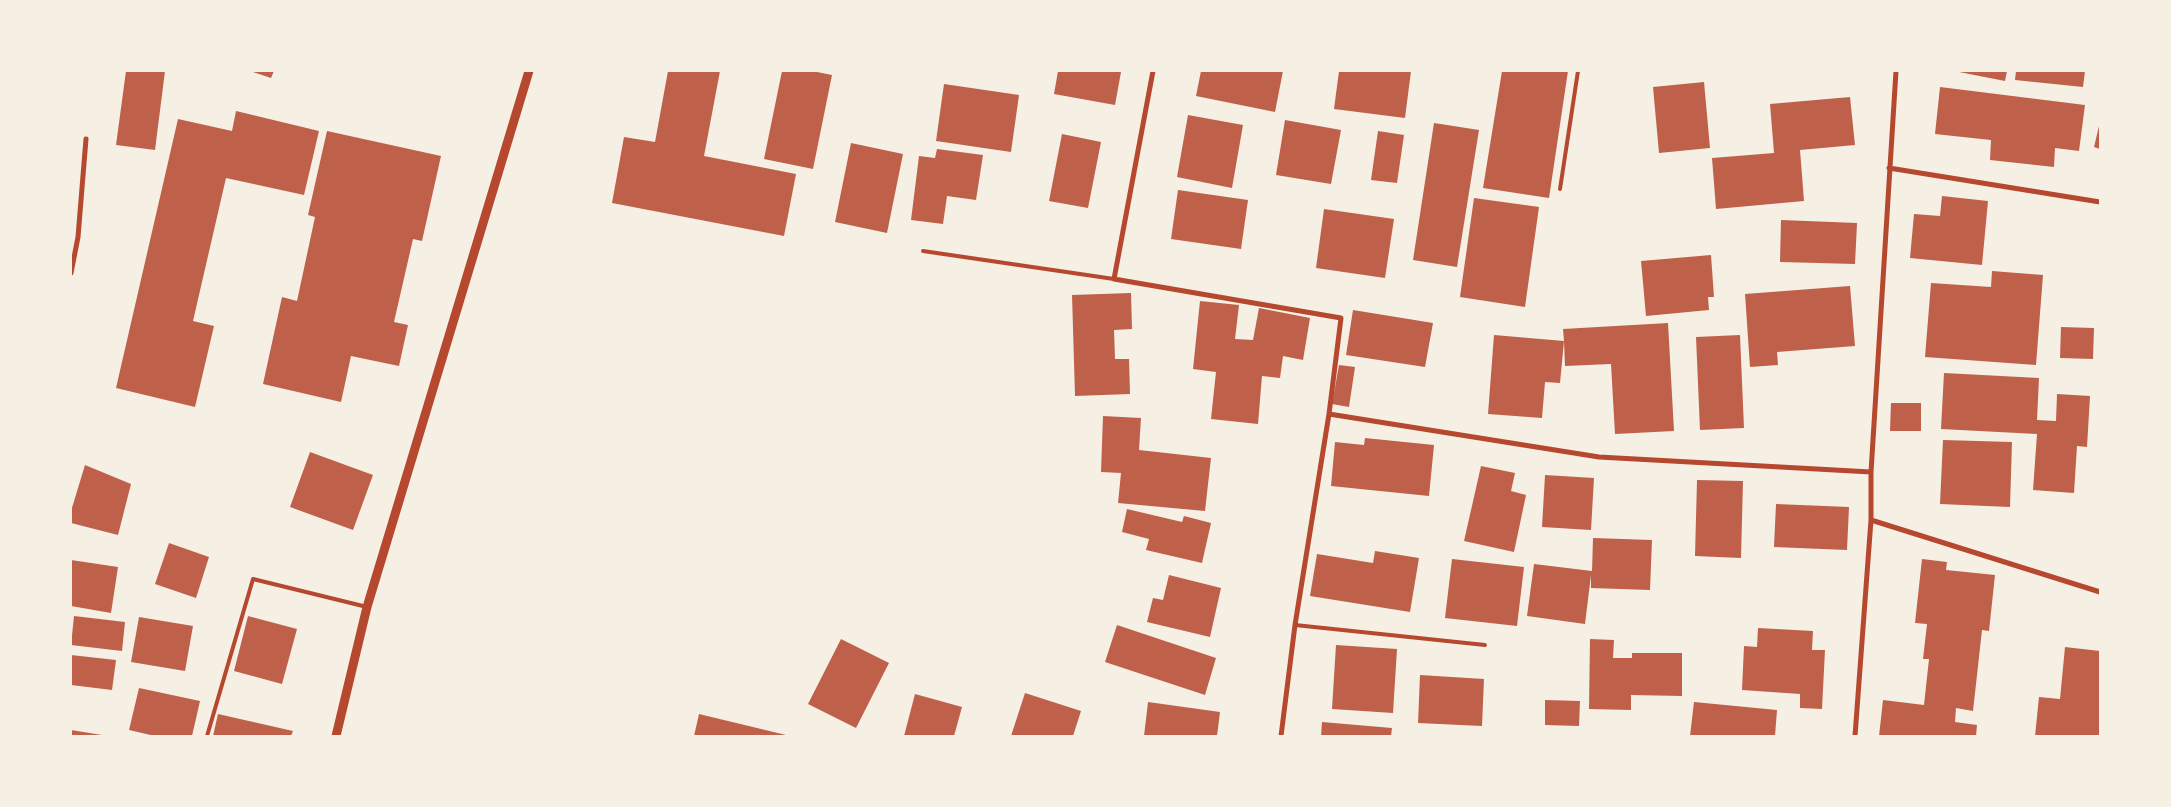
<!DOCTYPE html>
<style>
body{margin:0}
#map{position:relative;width:2171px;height:807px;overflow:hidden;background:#f6efe4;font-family:"PT Sans",sans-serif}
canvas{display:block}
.frame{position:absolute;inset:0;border:72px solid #f6efe4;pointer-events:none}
</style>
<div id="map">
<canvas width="2171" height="807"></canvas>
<div class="frame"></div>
</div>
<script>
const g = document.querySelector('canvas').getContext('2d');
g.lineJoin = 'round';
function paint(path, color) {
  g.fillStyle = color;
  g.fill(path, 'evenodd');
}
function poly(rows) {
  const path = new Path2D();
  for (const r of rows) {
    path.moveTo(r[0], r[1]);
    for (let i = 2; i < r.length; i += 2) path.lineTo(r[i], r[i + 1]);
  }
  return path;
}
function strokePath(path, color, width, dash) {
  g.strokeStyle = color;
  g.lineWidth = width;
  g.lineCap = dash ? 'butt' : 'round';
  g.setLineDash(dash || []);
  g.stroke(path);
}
paint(poly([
 [126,71,165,71,155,150,116,145],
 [250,71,274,71,271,78],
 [668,71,720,71,704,156,796,174,784,236,612,203,624,137,655,142],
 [782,71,812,71,832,75,813,169,764,159],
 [1058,71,1121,72,1115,105,1054,94],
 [1201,71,1283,71,1275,112,1196,96],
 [1339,71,1411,71,1405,118,1334,109],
 [1502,71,1568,71,1549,198,1483,188],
 [1954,71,2007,71,2005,81],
 [2016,71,2085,71,2083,87,2015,80],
 [1704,82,1710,148,1659,153,1653,87],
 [944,84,1019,95,1011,152,936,141],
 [1940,87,2085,105,2079,151,2055,148,2054,167,1990,160,1991,140,1935,134],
 [1850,97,1855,145,1800,150,1804,201,1716,209,1712,158,1774,153,1770,104],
 [236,111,319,131,304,195,226,178,193,321,214,326,195,407,116,388,178,119,232,131],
 [1188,115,1243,125,1232,188,1177,177],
 [1285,120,1341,130,1331,184,1276,175],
 [2100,122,2100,149,2094,147],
 [1434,123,1479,130,1457,267,1413,260],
 [327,131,441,156,422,241,413,239,394,322,408,325,399,366,351,356,341,402,263,384,282,297,297,301,315,217,308,215],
 [1378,131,1404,135,1397,183,1371,180],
 [1062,134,1101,142,1088,208,1049,201],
 [851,143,903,154,887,233,835,222],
 [937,149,983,155,976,200,947,196,943,224,911,220,919,156,935,158],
 [1178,190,1248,200,1241,249,1171,239],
 [1942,196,1988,201,1982,265,1910,258,1914,214,1940,216],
 [1474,198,1539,207,1525,307,1460,297],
 [1324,209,1394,219,1385,278,1316,268],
 [1781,220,1857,223,1855,264,1780,262],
 [1711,255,1714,297,1708,297,1709,310,1646,316,1641,261],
 [1992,271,2043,275,2036,365,1925,357,1931,283,1991,287],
 [1850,286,1855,346,1777,352,1778,365,1750,367,1745,294],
 [1131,293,1132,329,1114,330,1115,359,1129,359,1130,394,1075,396,1072,295],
 [1200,301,1239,305,1235,339,1253,340,1259,308,1310,318,1303,360,1283,356,1280,378,1262,376,1258,424,1211,419,1216,372,1193,369],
 [1353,310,1433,323,1425,367,1346,355],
 [1668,323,1674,431,1615,434,1611,364,1565,366,1564,341,1560,383,1545,382,1542,418,1488,414,1494,335,1564,341,1563,329],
 [2061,327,2094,328,2093,359,2060,358],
 [1740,335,1744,428,1700,430,1696,337],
 [1339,365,1355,367,1349,407,1332,404],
 [1944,373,2039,378,2037,420,2056,421,2057,394,2090,396,2087,447,2077,446,2074,493,2033,490,2037,434,1941,429],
 [1891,403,1921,403,1921,431,1890,431],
 [1103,416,1141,418,1139,450,1211,458,1205,511,1118,503,1121,473,1101,472],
 [1365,438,1434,445,1429,496,1331,486,1335,442,1364,445],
 [1943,440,2012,442,2010,507,1940,504],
 [310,452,373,475,353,530,290,507],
 [85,465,131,484,118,535,71,523,71,511],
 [1481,466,1515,473,1511,491,1526,495,1514,552,1464,541],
 [1545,475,1594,478,1591,530,1542,527],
 [1697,480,1743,481,1741,558,1695,556],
 [1776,504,1849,507,1847,550,1774,547],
 [1127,509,1182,522,1184,516,1211,523,1202,563,1146,550,1149,539,1122,532],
 [1593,538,1652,540,1650,590,1591,588,1591,575,1585,624,1527,616,1534,564,1592,571],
 [169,543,209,557,196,598,155,584],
 [1375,551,1419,558,1410,612,1310,596,1317,554,1373,563],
 [1452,559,1524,567,1517,626,1445,618],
 [1922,559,1947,562,1946,570,1995,575,1989,631,1982,630,1973,711,1956,708,1955,722,1977,725,1976,736,1879,736,1883,700,1924,705,1929,659,1923,659,1927,624,1915,623],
 [71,560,118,567,111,613,71,606],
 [1169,575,1221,588,1210,637,1147,622,1153,598,1163,600],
 [74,616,125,622,122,651,71,645],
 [248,616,297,629,282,684,234,671],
 [139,617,193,626,185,671,131,662],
 [1117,625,1216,658,1205,695,1105,662],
 [1758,628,1813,631,1812,650,1825,650,1822,709,1800,708,1800,694,1742,690,1744,646,1757,647],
 [841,639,889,663,856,728,808,704],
 [1590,639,1614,640,1613,658,1632,658,1632,653,1682,653,1682,696,1631,695,1631,710,1589,709],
 [1336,645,1397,649,1393,713,1332,709],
 [2065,647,2100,651,2100,736,2035,736,2039,697,2060,699],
 [71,655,116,660,112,690,71,685],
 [1420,675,1484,679,1482,726,1418,723],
 [139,688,200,701,192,736,155,736,129,730],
 [1025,693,1081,711,1073,736,1011,736],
 [915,694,962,707,954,736,904,736],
 [1545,700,1580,701,1579,726,1545,725],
 [1148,702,1220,712,1217,736,1144,736],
 [1694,702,1777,710,1775,736,1690,736],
 [218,714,293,731,291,736,213,736],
 [699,714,786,735,786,736,694,736],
 [1322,722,1392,728,1391,736,1321,736],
 [71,730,102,735,102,736,71,736]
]), '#bf614a');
strokePath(poly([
 [1560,189,1578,71],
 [923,251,1114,279],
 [1295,625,1485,645],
 [207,736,253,579,367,607]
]), '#b5482f', 4);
strokePath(poly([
 [1153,71,1114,279,1341,318,1329,414,1295,625,1281,736],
 [1889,168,2100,202],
 [71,273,78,237,86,139],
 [1329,414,1599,457,1871,472],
 [1871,520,2100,592],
 [1855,736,1871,520,1871,472,1896,71]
]), '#b5482f', 5);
strokePath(poly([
 [336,736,367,607,529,71]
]), '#b5482f', 9);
</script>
